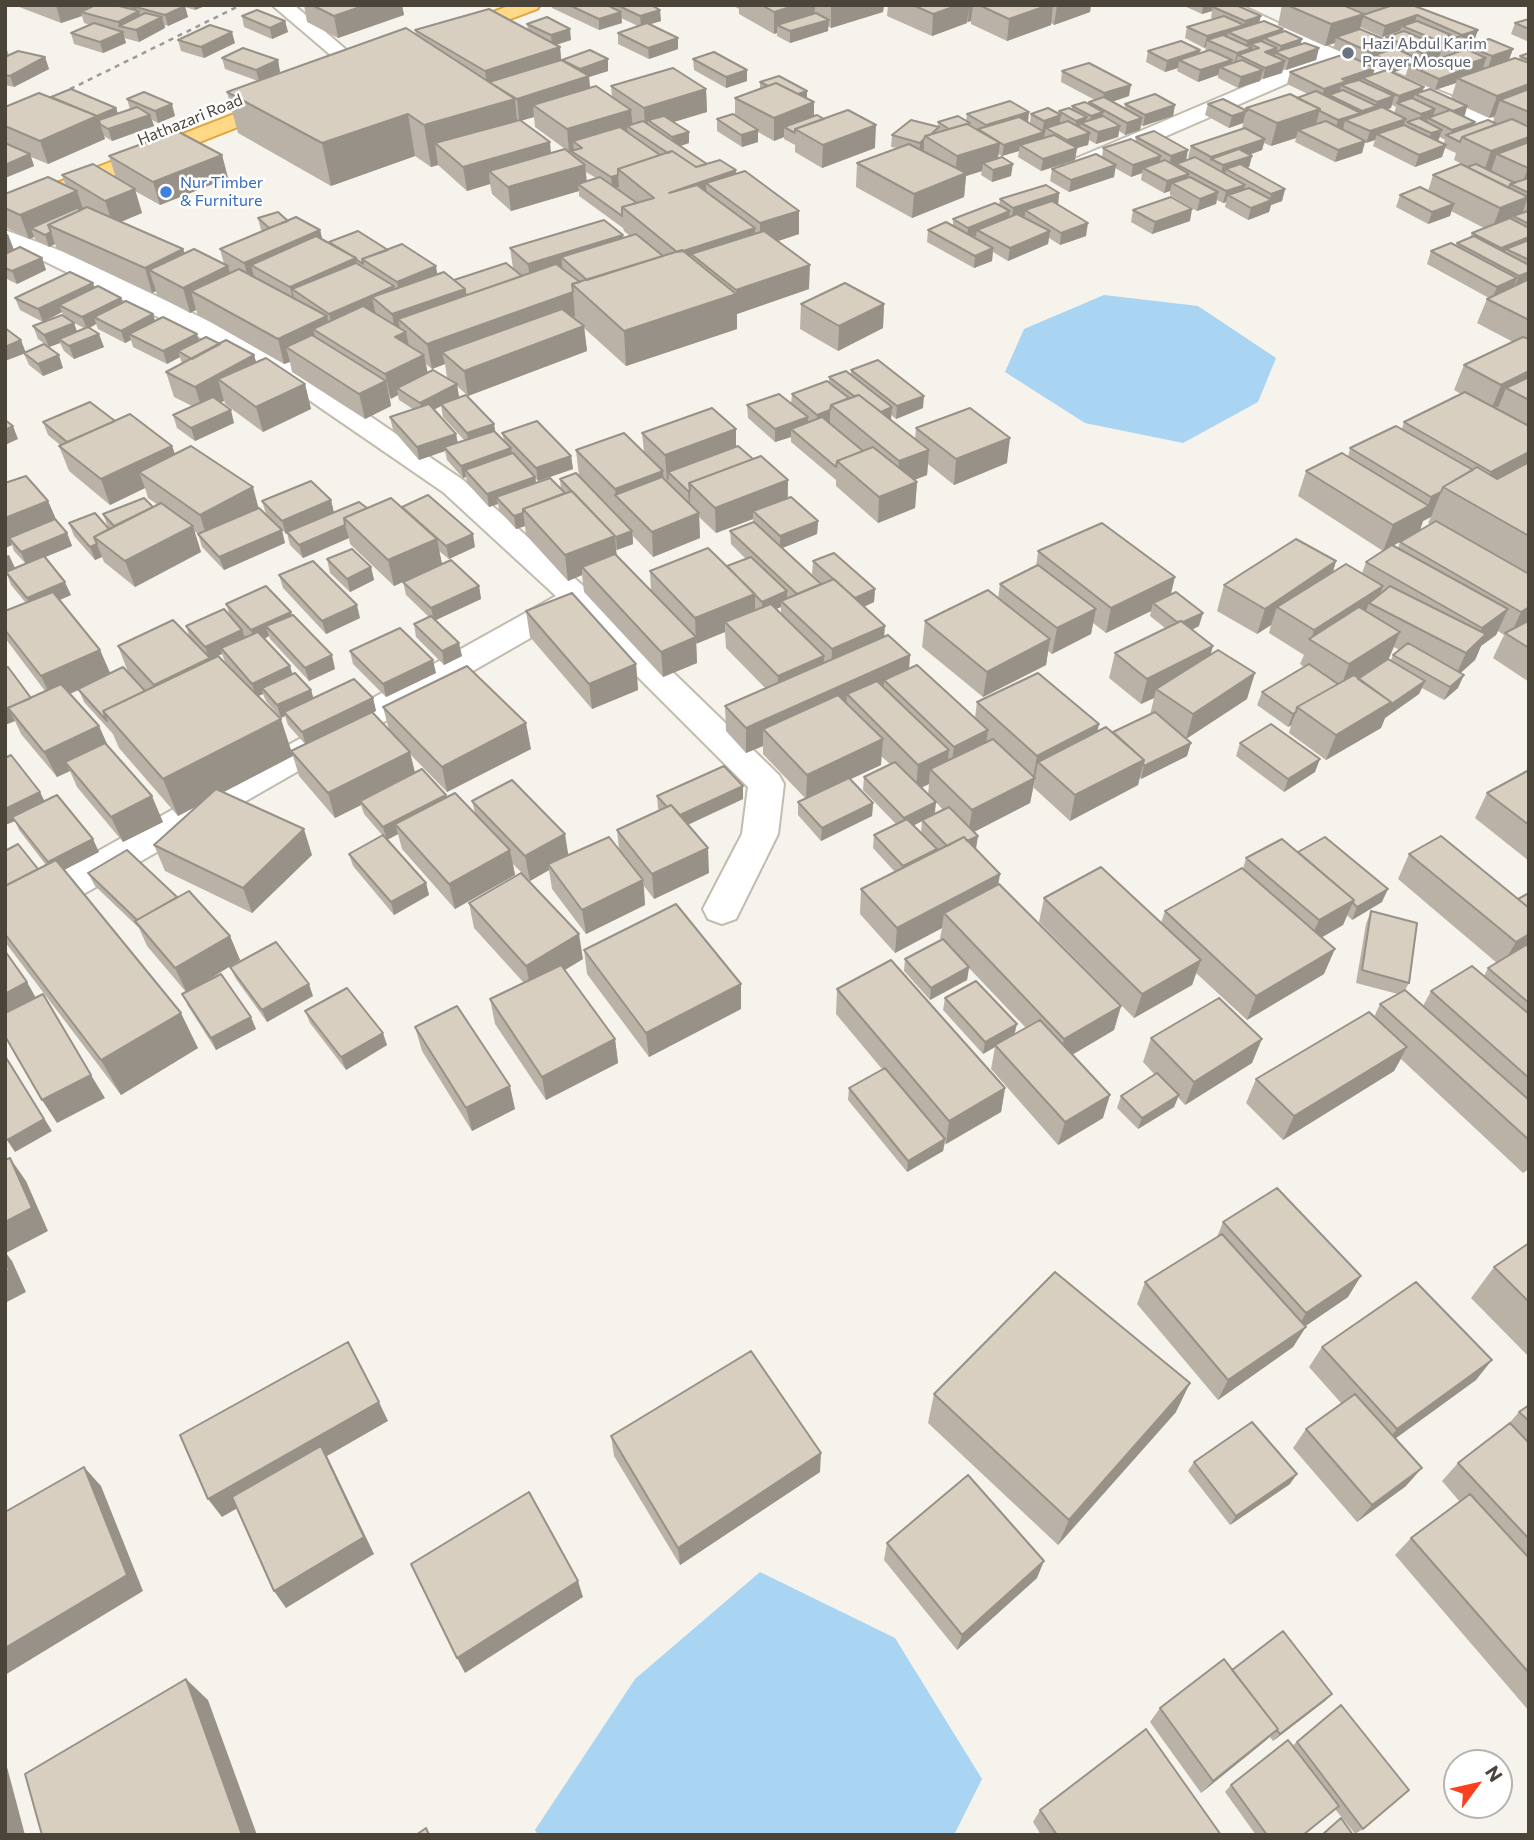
<!DOCTYPE html>
<style>
body{margin:0}
#map{position:relative;width:1534px;height:1840px;overflow:hidden;background:#f6f3ec;font-family:Commissioner,sans-serif}
canvas{display:block}
.frame{position:absolute;inset:0;border:7px solid #4b4439;pointer-events:none}
.north{position:absolute;left:1443px;top:1749px;width:70px;height:70px;box-sizing:border-box;background:#fff;border:2px solid #b7b4b0;border-radius:50%;rotate:57deg;font-size:19px;font-weight:700;line-height:28px;text-align:center;color:#4b4439}
.north::after{content:'';display:block;margin:auto;width:24px;height:32px;background:#fc3f1d;clip-path:polygon(50% 0,100% 100%,50% 72%,0 100%)}
</style>
<div id="map">
<canvas width="1534" height="1840"></canvas>
<div class="frame"></div>
<div class="north">N</div>
</div>
<script>
const g = document.querySelector('canvas').getContext('2d');
g.lineJoin = 'round';
function paint(path, color) {
  g.fillStyle = color;
  g.fill(path, 'evenodd');
}
function poly(rows) {
  const path = new Path2D();
  for (const r of rows) {
    path.moveTo(r[0], r[1]);
    for (let i = 2; i < r.length; i += 2) path.lineTo(r[i], r[i + 1]);
  }
  return path;
}
function strokePath(path, color, width, dash) {
  g.strokeStyle = color;
  g.lineWidth = width;
  g.lineCap = dash ? 'butt' : 'round';
  g.setLineDash(dash || []);
  g.stroke(path);
}
function write(font, color, halo, rows, align = 'center') {
  g.font = font + ' Commissioner,sans-serif';
  g.lineWidth = 5;
  g.setLineDash([]);
  g.textBaseline = 'middle';
  g.strokeStyle = halo;
  g.fillStyle = color;
  for (const [text, x, y, turn = 0] of rows) {
    g.save();
    g.translate(x, y);
    g.rotate((+turn || 0) * Math.PI / 180);
    g.textAlign = isNaN(turn) ? turn : align;
    if (halo) g.strokeText(text, 0, 0);
    g.fillText(text, 0, 0);
    g.restore();
  }
}
paint(poly([
 [1104,295,1198,306,1276,358,1258,402,1183,443,1085,423,1005,372,1024,329],
 [760,1572,895,1638,982,1779,954,1835,538,1835,535,1830,635,1679]
]), '#a9d4f2');
const minor = poly([
 [272,5,294,5,357,59,347,65,340,63,272,5],
 [1214,5,1240,5,1327,46,1456,98,1529,137,1529,153,1440,108,1334,63,1079,174,1063,174,1059,169,1063,164,1317,56,1214,5],
 [5,230,64,252,284,357,463,480,589,591,779,775,784,784,778,834,736,919,722,924,708,919,703,909,742,834,748,787,574,613,19,931,5,936,5,903,556,596,443,492,264,369,46,262,5,246,5,230]
]);
const trunk = poly([
 [511,5,540,5,537,9,460,38,453,40,443,34,446,30,511,5],
 [283,95,294,101,291,106,5,219,5,203,283,95]
]);
strokePath(minor, '#c2bbae', 4);
strokePath(trunk, '#e0a43c', 4);
paint(minor, '#fff');
paint(trunk, '#ffd985');
strokePath(poly([
 [52,98,241,5]
]), '#9a9a9a', 2.5, [5, 5]);
paint(poly([
 [14,5,207,5,195,10,185,7,188,17,168,26,165,25,165,28,139,42,124,38,126,43,103,53,74,44,71,33,90,25,84,23,82,16,61,23],
 [304,5,402,5,404,15,338,38,307,22],
 [552,5,651,5,661,21,650,24,678,49,649,59,618,44,618,33,638,26,621,18,622,23,599,30,552,8],
 [732,5,884,5,883,12,831,28,828,26,828,31,790,43,777,36,777,33,774,34,739,14,739,9],
 [888,5,1091,5,1090,12,1054,25,1051,23,1051,25,1007,41,971,24,971,21,967,22,967,23,932,36,887,16],
 [1182,5,1236,5,1259,22,1282,32,1300,44,1319,48,1316,60,1286,70,1283,68,1282,73,1263,79,1261,78,1260,81,1238,88,1218,78,1218,75,1198,82,1177,71,1178,68,1165,72,1146,62,1148,51,1200,50,1199,54,1206,51,1205,51,1206,47,1204,48,1185,38,1187,27,1214,19,1211,18,1212,11,1202,14],
 [1282,5,1343,5,1363,15,1366,14,1346,5,1412,5,1478,30,1474,41,1472,41,1474,42,1474,45,1509,60,1519,59,1520,56,1529,53,1529,682,1493,658,1504,635,1498,631,1496,635,1481,646,1475,660,1460,673,1458,688,1444,700,1422,688,1419,694,1385,718,1381,728,1326,760,1289,733,1291,725,1288,727,1257,705,1262,692,1304,667,1300,664,1304,655,1269,633,1271,625,1257,634,1217,611,1224,585,1336,561,1333,572,1362,573,1366,562,1383,551,1298,496,1306,471,1348,457,1350,448,1402,429,1404,422,1461,394,1454,390,1464,365,1513,342,1477,323,1487,299,1489,298,1427,264,1431,251,1456,246,1457,243,1470,238,1472,233,1484,228,1451,211,1450,216,1428,224,1396,207,1400,195,1428,191,1433,175,1468,167,1454,160,1456,153,1445,148,1442,157,1415,167,1373,146,1375,140,1366,143,1365,143,1362,153,1335,162,1295,142,1296,138,1271,146,1264,143,1262,150,1250,155,1252,156,1249,167,1247,168,1285,189,1282,201,1271,205,1269,212,1248,220,1225,207,1226,202,1223,203,1217,200,1216,204,1197,211,1170,195,1170,191,1164,193,1141,180,1142,173,1131,177,1115,168,1114,177,1069,192,1050,181,1052,169,1102,157,1103,148,1135,142,1136,137,1186,160,1190,159,1188,157,1191,146,1242,129,1243,123,1229,128,1205,115,1208,104,1246,110,1246,108,1297,98,1308,94,1287,84,1290,72,1373,74,1383,71,1372,66,1373,63,1368,65,1333,48,1335,43,1325,46,1278,25],
 [1360,27,1382,37,1400,31,1400,33,1386,37,1386,40,1359,30],
 [1410,60,1416,63,1409,65,1405,77,1435,90,1456,83,1451,99,1423,91,1392,73,1408,67],
 [1392,105,1396,107,1394,113,1386,109,1391,108],
 [1467,108,1489,118,1495,116,1493,122,1473,125,1475,122,1464,117],
 [1440,137,1445,140,1443,144,1438,141],
 [1431,517,1428,523,1430,524,1420,531,1423,521],
 [1408,538,1400,542,1398,548,1393,545],
 [1394,647,1399,650,1393,655,1391,660,1358,678,1389,658],
 [242,16,285,21,288,32,272,39,244,27],
 [1529,19,1529,42,1511,34,1515,23],
 [527,24,571,40,556,45,560,47,561,60,608,71,589,77,590,88,612,97,611,86,706,89,707,112,673,122,689,132,689,143,681,146,707,164,736,174,799,234,778,241,809,289,737,314,737,329,626,366,584,328,587,351,468,396,457,386,459,397,453,400,494,424,495,432,504,440,502,433,571,456,573,469,538,481,536,479,536,483,561,489,560,479,617,516,617,514,579,476,576,450,644,452,642,433,736,429,736,447,753,459,788,480,788,498,818,521,817,534,782,548,821,584,822,584,812,574,813,561,875,589,874,602,864,607,884,637,910,655,909,668,975,718,977,702,1099,724,1097,732,1113,732,1150,715,1154,698,1141,704,1109,678,1115,653,1165,628,1150,616,1151,611,1106,633,1093,623,1091,634,1052,654,1048,651,1046,665,983,697,922,647,925,621,998,599,1000,584,1036,567,1038,551,1171,595,1199,626,1192,630,1211,654,1247,699,1186,739,1187,756,1141,779,1140,777,1138,785,1070,821,1033,787,1035,780,1030,803,974,832,978,836,975,849,998,884,1121,1006,1114,1030,1072,1055,1103,1118,1058,1145,991,1069,995,1047,983,1054,943,1010,945,998,1015,1034,1026,1028,969,968,967,980,930,1000,904,971,905,959,942,940,940,938,942,928,895,953,860,914,861,889,895,872,873,848,874,835,896,824,863,790,864,777,890,764,881,756,881,765,850,779,873,803,872,816,821,841,798,815,798,802,805,798,763,754,763,746,746,753,726,731,725,706,765,688,726,648,725,632,696,643,697,663,663,677,584,592,582,575,568,581,526,535,525,526,516,529,499,510,498,504,489,507,467,483,466,477,463,478,447,460,445,451,419,460,393,430,390,417,413,409,399,400,398,395,390,398,391,406,365,419,292,372,290,362,284,364,198,315,196,310,190,313,157,295,156,291,152,293,57,249,55,244,49,247,36,240,34,237,29,239,5,227,5,194,66,186,62,175,116,178,109,156,222,155,228,178,160,205,135,191,142,213,121,222,183,249,185,254,224,264,220,249,262,231,261,230,258,218,288,221,320,230,322,239,329,243,388,250,438,274,454,280,513,268,510,248,623,235,623,238,630,236,624,231,623,228,579,196,579,191,511,211,492,194,490,184,467,191,438,165,431,167,415,156,331,186,238,133,227,92,258,81,225,69,222,58,278,60,280,72,267,78,416,35,415,30,528,30],
 [534,117,535,127,565,149,551,153,521,121],
 [586,172,596,178,587,181],
 [426,364,432,369,445,364,447,377,451,381,427,373],
 [441,406,443,417,465,441,458,443,456,434,434,410],
 [699,517,716,533,753,519,753,522,730,531,731,544,746,559,727,566,650,571,651,591,617,555,616,550,633,544,633,536,653,557,700,538],
 [781,607,781,614,776,609],
 [929,784,928,794,921,788],
 [936,802,943,810,935,814],
 [922,821,921,833,913,825],
 [178,40,235,43,204,58,181,51],
 [5,50,7,50,9,55,45,57,49,69,14,87,5,85],
 [693,59,747,70,747,81,726,88,694,70],
 [1062,71,1129,96,1112,102,1125,109,1125,104,1175,105,1173,116,1143,126,1141,125,1140,130,1125,135,1119,131,1118,137,1096,144,1089,140,1088,145,1077,148,1075,160,1041,171,1018,157,1019,151,1002,156,998,154,998,158,1011,176,992,182,981,175,982,171,966,176,964,197,912,218,856,187,857,163,897,148,891,147,892,135,938,127,938,122,966,121,967,114,1030,123,1031,114,1059,114,1059,111,1072,109,1072,106,1088,104,1089,102,1095,100,1061,82],
 [760,82,807,91,807,99,814,116,875,148,822,168,795,152,795,145,784,139,784,137,774,141,758,132,758,142,742,147,717,131,717,119,735,116,735,98,760,89],
 [51,97,116,108,118,114,130,109,127,99,175,116,158,123,152,120,154,126,112,141,104,136,105,139,48,164,31,157,34,166,5,178,5,107],
 [1059,193,1058,205,1086,236,1060,245,1049,238,1048,244,1008,261,993,252,992,261,974,268,927,242,928,230,953,226,953,219,999,205,1000,199],
 [1133,210,1190,221,1152,234,1131,222],
 [5,233,14,250,42,258,46,270,17,284,5,278],
 [95,288,121,298,123,303,155,321,199,340,220,344,254,355,256,362,305,384,311,409,263,432,225,404,224,400,220,402,234,423,195,441,177,428,173,415,192,406,174,397,166,372,182,364,180,357,167,364,133,347,131,340,125,343,98,329,96,324,90,328,104,347,74,359,64,351,60,343,49,347,38,339,33,326,63,315,62,312,43,322,20,310,15,298],
 [74,323,84,328,77,331],
 [801,304,884,304,883,328,838,351,800,329],
 [26,352,63,368,43,376,29,365,24,354],
 [851,370,923,408,896,419,891,415,891,420,915,439,916,428,1007,463,954,485,928,464,927,475,914,480,917,482,915,508,878,523,836,486,836,480,791,442,791,437,775,442,748,418,747,405,791,404,792,394,829,383,829,377,851,375],
 [115,421,172,446,175,454,259,508,285,543,224,570,202,547,198,534,194,531,201,552,135,587,104,562,102,557,95,560,74,536,69,523,108,527,103,514,153,507,158,505,148,498,145,488,110,505,69,471,59,446,60,445,48,435,43,422],
 [5,483,48,501,56,521,67,533,72,546,45,557,71,595,60,600,100,650,110,673,145,691,146,691,128,672,118,646,190,638,186,626,230,616,226,604,291,612,292,615,335,669,309,681,270,639,269,636,265,639,292,674,311,690,313,698,373,698,376,711,373,712,389,730,383,707,531,749,447,792,410,754,415,773,446,795,446,797,475,813,472,801,568,855,619,850,617,830,660,810,658,809,657,796,743,799,688,825,709,873,654,899,644,886,645,905,586,934,552,889,549,870,530,881,513,864,515,875,455,909,402,849,398,834,387,840,426,883,429,895,394,915,353,866,349,854,383,836,364,814,361,805,335,818,299,776,293,756,223,792,312,855,252,913,165,871,154,845,197,806,178,816,119,748,113,734,84,702,79,690,70,694,99,726,108,746,163,822,123,842,77,787,70,771,57,777,21,734,15,721,5,725,5,668,31,698,45,691,5,638,5,611,26,603,11,585,6,572,26,564,14,551,12,545,5,548],
 [222,654,225,662,233,670,210,659],
 [263,694,266,701,281,718,285,716,288,725,305,744,291,751,258,696],
 [331,500,334,513,367,508,402,508,475,547,449,559,439,551,442,564,394,586,350,544,349,538,303,558,290,545,287,533,286,534,266,514,262,501],
 [327,559,371,567,374,580,350,592,330,573],
 [279,575,360,618,326,634,283,588],
 [403,582,479,586,481,599,435,620,462,656,444,665,416,637,414,624,429,617,406,595],
 [526,611,636,664,638,690,592,709,530,637],
 [350,651,436,673,386,697,353,664],
 [1240,743,1315,772,1284,792,1236,756],
 [8,757,45,801,99,852,64,870,198,1048,121,1095,5,942,5,851,38,869,46,865,19,830,15,821,5,825],
 [1529,770,1529,861,1475,818,1487,793],
 [1298,852,1382,902,1352,920,1347,915,1343,925,1321,938,1324,974,1247,1020,1196,973,1192,985,1134,1018,1039,922,1044,898,1161,923,1165,911,1243,869,1246,858],
 [1409,854,1518,899,1529,893,1529,1169,1523,1173,1401,1059,1394,1071,1283,1140,1246,1103,1256,1079,1374,1017,1380,1004,1398,994,1356,983,1366,924,1371,911,1409,983,1405,990,1423,1006,1431,991,1484,976,1488,968,1497,963,1398,879],
 [88,873,177,897,230,936,240,960,200,985,256,1029,216,1050,188,1006,182,994,186,992,147,946,139,928,95,886],
 [469,903,583,959,565,970,615,1039,618,1063,546,1100,495,1024,490,999,524,983,474,928],
 [584,950,741,984,741,1009,649,1057,587,974],
 [230,967,313,996,267,1022,236,979],
 [837,989,1005,1088,1001,1112,946,1144,945,1143,943,1151,907,1172,848,1100,849,1088,882,1069,836,1014],
 [305,1011,387,1045,346,1070,310,1023],
 [415,1027,515,1109,472,1131,422,1051],
 [1151,1038,1252,1063,1185,1105,1178,1097,1174,1107,1138,1129,1117,1108,1121,1096,1155,1075,1143,1062],
 [1223,1222,1348,1297,1305,1326,1293,1347,1218,1400,1137,1304,1145,1282,1217,1237],
 [1529,1243,1529,1357,1471,1298,1494,1267],
 [1322,1347,1476,1380,1395,1439,1406,1486,1357,1522,1293,1448,1306,1429,1341,1403,1309,1367],
 [934,1394,1176,1412,1058,1545,928,1423],
 [1529,1405,1529,1711,1395,1555,1411,1538,1460,1502,1442,1481,1458,1463,1505,1428,1519,1412],
 [611,1436,820,1472,680,1565,614,1456],
 [1194,1462,1290,1484,1230,1525,1188,1471],
 [887,1543,1037,1578,957,1650,884,1560],
 [1232,1670,1325,1701,1273,1741,1270,1737,1201,1793,1150,1722,1160,1708],
 [1341,1705,1363,1829,1355,1834,1335,1809,1303,1835,1256,1835,1225,1792,1231,1785,1292,1746],
 [1040,1810,1221,1835,1041,1835,1033,1822]
]), '#bab2a6');
paint(poly([
 [56,5,92,5,94,11,81,12,82,16,61,23],
 [131,5,152,5,136,7,138,12,139,11,142,22,119,26,118,22,133,15,130,6],
 [194,5,207,5,195,10],
 [366,5,402,5,404,15,338,38,334,16],
 [797,5,815,5,814,22,777,25,777,33,774,34,774,12],
 [834,5,884,5,883,12,831,28,831,6],
 [959,5,969,5,967,23,932,36,933,14],
 [969,5,973,5,971,21,968,22],
 [1049,5,1053,5,1051,25,1007,41,1009,19],
 [1057,5,1091,5,1090,12,1054,25],
 [1203,5,1218,5,1213,7,1212,11,1202,14],
 [185,6,188,17,168,26,165,15],
 [660,10,661,21,641,27,640,16],
 [621,12,622,23,599,30,599,19],
 [1364,14,1358,36,1336,37,1335,43,1325,46,1331,24],
 [1417,15,1414,26,1402,26,1400,31,1382,37,1385,26],
 [1261,16,1258,27,1242,32,1245,21],
 [162,17,165,28,139,42,136,30],
 [829,20,828,31,790,43,790,31],
 [285,21,288,32,272,39,270,28],
 [1244,25,1241,36,1228,32,1227,41,1207,40,1206,47,1204,48,1207,36],
 [570,29,571,40,552,46,551,35],
 [1283,29,1280,40,1264,38,1262,46,1250,44,1249,49,1252,48,1250,59,1238,55,1236,64,1234,65,1237,53,1245,50,1247,41],
 [1478,30,1474,41,1459,46,1462,35],
 [123,32,126,43,103,53,100,42],
 [232,32,235,43,204,58,201,47],
 [1451,35,1448,46,1442,43,1440,48,1442,47,1439,59,1420,65,1424,54,1433,50,1436,40],
 [678,38,678,49,649,59,648,48],
 [1302,39,1299,50,1279,54,1281,46],
 [1474,42,1473,48,1469,47,1466,55,1452,60,1455,49],
 [1397,45,1393,56,1375,55,1373,63,1368,65,1372,53],
 [560,47,563,79,489,82,489,103,485,71],
 [1277,48,1274,60,1265,52],
 [1319,48,1316,60,1286,70,1289,59],
 [1513,49,1509,60,1488,68,1492,56],
 [1200,50,1198,62,1179,60,1178,68,1165,72,1167,61],
 [1412,56,1408,67,1389,74,1392,62],
 [45,57,49,69,14,87,10,76],
 [1486,58,1483,69,1457,78,1456,83,1435,90,1439,79,1464,70,1465,65],
 [608,59,608,71,589,77,591,99,533,105,534,117,519,121,517,99,580,79,580,69],
 [278,60,280,72,259,81,256,70],
 [1232,60,1229,71,1220,67,1218,75,1198,82,1200,70],
 [1285,61,1282,73,1263,79,1265,68],
 [1375,68,1372,79,1362,78,1360,83,1341,85,1339,95,1329,95,1328,98,1321,100,1324,89,1342,79],
 [747,70,747,81,726,88,726,77],
 [1263,70,1260,81,1238,88,1241,77],
 [1529,84,1529,104,1500,100,1495,116,1489,118,1497,96],
 [1131,85,1129,96,1102,105,1104,93],
 [1424,87,1421,97,1415,94,1413,101,1397,103,1396,107,1399,96],
 [706,89,707,112,657,127,648,120,648,129,645,130,644,108],
 [807,91,807,102,788,97],
 [1394,96,1391,108,1375,113,1359,123,1362,111,1375,107,1377,102],
 [515,99,519,141,435,143,438,165,431,167,424,125],
 [814,102,814,125,795,129,784,127,784,137,774,141,774,118],
 [172,104,175,116,158,123,155,111],
 [1175,105,1173,116,1143,126,1145,115],
 [1467,106,1464,118,1453,111],
 [116,108,120,120,100,124,105,139,48,164,40,141],
 [1320,109,1314,132,1298,130,1296,138,1271,146,1277,123],
 [1435,109,1432,120,1428,118,1427,123,1417,126,1421,114],
 [631,110,633,129,627,126,628,134,573,141,574,150,569,152,567,129],
 [1246,111,1243,123,1229,128,1232,116],
 [1029,112,1028,123,985,134,986,125],
 [1103,112,1102,123,1089,127,1091,116],
 [1361,113,1357,124,1345,120,1343,130,1335,132,1338,120],
 [408,114,415,156,331,186,322,143],
 [150,115,154,126,112,141,108,129],
 [1061,115,1059,127,1046,128,1043,143,1020,145,1019,151,1002,156,1004,145,1042,132,1044,121],
 [1087,117,1085,125,1081,123,1080,131,1075,132,1076,121],
 [1142,118,1140,130,1125,135,1127,123],
 [1406,119,1402,131,1377,134,1375,140,1366,143,1370,131],
 [1475,122,1471,134,1450,137,1452,130],
 [876,125,875,148,822,168,823,145],
 [1120,126,1118,137,1096,144,1098,132],
 [758,130,758,142,742,147,741,135],
 [1442,130,1438,141,1427,145,1431,133],
 [689,132,689,143,673,148,672,137],
 [1090,133,1088,145,1077,148,1075,160,1041,171,1043,159,1065,152,1067,140],
 [1529,137,1529,157,1497,154,1491,171,1483,174,1491,151],
 [924,139,924,151,919,154,920,143],
 [1265,139,1262,150,1221,164,1211,159,1208,169,1211,157],
 [1365,141,1362,153,1335,162,1338,150],
 [550,142,552,166,489,171,490,184,467,191,463,167],
 [1000,143,997,166,983,163,982,171,966,176,964,197,912,218,914,194,955,178,957,156],
 [1446,145,1442,157,1415,167,1419,155],
 [1188,150,1186,161,1176,164,1176,165,1169,168,1171,156],
 [30,154,34,166,5,178,5,165],
 [222,155,228,178,160,205,153,182],
 [1161,156,1158,168,1143,168,1142,173,1131,177,1133,165],
 [1252,156,1249,167,1233,173,1226,169,1225,176,1220,177,1223,165],
 [1013,164,1011,176,992,182,993,170],
 [585,165,587,188,578,184,579,191,511,211,508,187],
 [1116,165,1114,177,1069,192,1071,180],
 [1528,168,1529,188,1520,189],
 [736,170,736,194,706,183,707,204,669,193],
 [1189,174,1186,186,1172,183,1170,191,1164,193,1167,181],
 [618,175,619,187,612,189,611,177],
 [1245,185,1242,197,1228,195,1226,202,1223,203,1226,191],
 [135,189,142,213,113,225,105,201],
 [1285,189,1282,201,1271,205,1269,212,1248,220,1251,208,1270,201,1271,194],
 [77,191,85,215,48,225,31,228,34,237,29,239,20,215],
 [1218,192,1216,204,1197,211,1200,199],
 [1059,193,1058,205,1025,210,1025,216,1012,220,1013,208],
 [1528,197,1520,220,1513,216,1510,225,1491,232,1500,208],
 [1454,204,1450,216,1428,224,1432,212],
 [1192,209,1190,221,1152,234,1155,222],
 [799,211,799,234,760,247,760,223],
 [1010,211,1008,223,977,230,976,236,967,240,968,228],
 [1088,223,1086,236,1060,245,1061,233],
 [755,228,755,252,691,254,691,273,678,252],
 [320,230,326,254,251,265,256,285,251,287,244,263],
 [1050,231,1048,244,1008,261,1010,248],
 [51,232,55,244,49,247,45,235],
 [8,234,17,258,5,263,5,235],
 [623,235,625,259,561,257,564,278,531,288,528,264],
 [1529,237,1529,247,1506,249,1503,257,1496,260,1501,248],
 [993,248,992,261,974,268,975,256],
 [183,249,191,273,149,270,156,291,152,293,145,268],
 [42,258,46,270,17,284,12,271],
 [356,258,361,282,292,289,297,311,296,312,290,287],
 [810,265,809,289,737,314,737,329,626,366,624,331,736,294,736,290],
 [228,266,235,291,191,291,196,310,190,313,183,288],
 [436,266,440,291,401,307,397,282],
 [1529,272,1529,282,1514,288,1519,276],
 [1517,278,1513,290,1492,299,1497,287],
 [93,283,97,295,59,305,62,312,43,322,38,309],
 [394,286,399,310,372,297,377,320,335,338,329,314],
 [465,289,468,313,398,319,401,334,406,332,411,356,395,337,396,336,392,314],
 [573,292,575,316,453,361,442,352,445,364,432,369,427,344],
 [121,298,125,310,94,317,96,324,87,329,82,317],
 [884,304,883,328,838,351,839,326],
 [153,314,157,327,129,334,131,340,125,343,121,331],
 [327,316,332,340,313,329,318,348,286,347,290,362,284,364,278,339],
 [74,323,78,335,59,339,60,343,49,347,44,335],
 [584,326,587,351,468,396,464,371],
 [99,334,104,347,74,359,69,346],
 [197,334,201,346,178,351,180,357,167,364,163,351],
 [21,340,26,353,5,361,5,347],
 [59,355,63,368,43,376,38,364],
 [254,355,261,380,218,379,224,401,203,412,195,387],
 [424,355,429,379,397,388,398,395,391,399,385,374],
 [1529,371,1529,391,1506,388,1499,406,1491,410,1501,385],
 [386,381,391,406,365,419,359,394],
 [305,384,311,409,263,432,256,407],
 [457,384,459,397,423,415,420,403],
 [924,396,923,408,896,419,897,406],
 [892,407,891,420,876,414],
 [231,410,234,423,195,441,191,428],
 [830,410,830,423,817,428,817,415],
 [808,417,808,430,791,429,791,437,775,442,775,429],
 [494,424,496,437,469,446,467,433],
 [13,426,18,439,5,445,5,430],
 [736,429,736,454,668,472,669,479,667,480,665,455],
 [456,434,458,447,444,447,445,451,419,460,417,447],
 [1010,438,1007,463,954,485,956,459],
 [172,446,181,472,139,472,145,488,110,505,101,479],
 [511,448,513,461,465,470,466,477,463,478,461,466],
 [929,450,927,475,897,487,899,461],
 [1529,452,1529,471,1480,497,1491,472],
 [571,456,573,469,538,481,536,468],
 [663,471,665,496,616,496,615,489],
 [535,477,537,490,496,497,498,504,489,507,487,494],
 [788,480,787,505,753,511,753,519,716,533,715,508],
 [917,482,915,508,878,523,879,497],
 [253,487,260,513,208,541,200,515],
 [690,490,690,503,689,503,688,491],
 [1441,492,1431,517,1423,521,1419,532,1383,551,1393,525,1427,508,1431,497],
 [331,500,334,513,286,534,282,521],
 [48,501,59,526,9,538,12,545,5,548,5,518],
 [523,513,525,526,516,529,514,516],
 [699,513,700,538,653,557,652,532],
 [818,521,817,534,780,549,780,536],
 [345,525,349,538,303,558,299,545],
 [193,526,201,552,135,587,125,561],
 [282,530,285,543,224,570,219,557],
 [632,531,633,544,617,550,616,537],
 [67,533,72,546,26,565,21,552],
 [473,534,475,547,449,559,446,546],
 [615,536,617,562,582,567,582,575,568,581,565,555],
 [437,539,442,564,394,586,388,560],
 [97,544,102,557,95,560,90,547],
 [9,555,15,568,5,572,5,556],
 [1336,561,1328,587,1277,607,1271,625,1257,634,1265,609],
 [371,567,374,580,350,592,347,579],
 [1175,577,1169,602,1153,603,1151,611,1106,633,1111,608],
 [65,582,71,595,33,611,27,598],
 [479,586,481,599,434,621,431,608],
 [1383,586,1375,607,1369,603,1363,618,1311,640,1314,630],
 [875,589,874,602,852,612,853,599],
 [787,591,787,605,781,601,781,607,762,615,762,602],
 [755,594,755,619,725,622,725,632,696,644,695,618],
 [357,605,360,618,326,634,322,621],
 [1529,607,1529,624,1510,636,1521,612],
 [1096,609,1091,634,1052,654,1057,628],
 [1508,609,1496,635,1481,646,1475,660,1454,679,1466,653,1474,645,1482,628],
 [291,612,295,625,266,626,269,636,255,643,251,630],
 [1203,613,1199,626,1176,637,1180,624],
 [885,626,883,651,831,675,832,649],
 [242,630,247,643,221,648,222,654,210,659,164,710,154,685,209,658,205,647],
 [1400,632,1389,658,1340,690,1349,664],
 [696,637,697,663,663,677,661,652],
 [1050,639,1046,665,983,697,987,672],
 [459,643,462,656,444,665,442,651],
 [1213,646,1206,671,1156,689,1154,698,1141,704,1147,679],
 [100,650,111,675,53,701,41,676],
 [332,655,335,669,309,681,305,668],
 [910,655,908,681,884,680,883,692,847,694,846,709,763,729,763,746,746,753,746,728],
 [824,656,823,681,777,701,778,676],
 [433,660,436,673,386,697,383,684],
 [636,664,638,690,592,709,589,684],
 [290,666,294,679,262,688,263,694,256,697,252,684],
 [1255,673,1247,699,1186,739,1193,714],
 [1464,675,1458,688,1444,700,1450,687],
 [1425,681,1419,694,1385,718,1381,728,1326,760,1336,735],
 [311,690,315,703,284,712,285,716,281,718,277,705],
 [373,698,376,711,306,745,302,732],
 [8,708,15,721,5,725,5,709],
 [1296,712,1291,725,1288,727,1293,714],
 [281,719,293,756,178,816,163,779],
 [526,723,531,749,447,792,442,767],
 [1099,724,1093,750,1038,762,1030,803,968,835,972,810,1033,778,1037,756],
 [99,726,110,751,65,762,70,771,57,777,44,752],
 [988,730,984,756,950,772,954,747],
 [883,739,881,765,806,800,807,775],
 [1191,743,1187,756,1141,779,1144,766],
 [949,750,946,775,930,769,929,784,916,790,918,765],
 [410,752,416,777,360,801,361,805,335,818,328,793],
 [1320,759,1315,772,1284,792,1288,779],
 [1144,760,1138,785,1070,821,1075,795],
 [743,786,743,799,676,830,675,817],
 [40,792,46,804,12,817,15,821,5,825,5,809],
 [446,795,449,808,395,824,398,834,387,840,383,827],
 [152,796,163,822,123,842,111,817],
 [936,802,934,815,903,831,904,818],
 [873,803,872,816,821,841,822,828],
 [304,829,312,855,252,913,243,888],
 [565,834,569,859,548,864,549,870,530,881,525,856],
 [978,836,976,849,950,863,952,850],
 [93,839,99,852,54,875,48,862],
 [708,848,709,873,654,899,652,874],
 [937,849,935,862,902,879,903,866],
 [510,850,515,875,455,909,449,884],
 [1000,874,996,899,944,913,942,928,895,953,897,928],
 [643,880,645,905,586,934,582,910],
 [426,883,429,895,394,915,391,902],
 [1388,889,1382,902,1352,920,1357,907],
 [1354,900,1343,925,1308,945,1319,920],
 [579,934,583,959,531,990,526,966],
 [1529,934,1529,950,1501,967,1516,942],
 [230,936,240,960,187,993,175,968],
 [1335,949,1324,974,1247,1020,1256,996],
 [1201,960,1192,985,1134,1018,1142,994],
 [969,967,967,980,930,1000,931,988],
 [27,982,41,1007,5,1027,5,994],
 [309,984,313,996,267,1022,262,1010],
 [741,984,741,1009,649,1057,646,1033],
 [1121,1006,1114,1030,1058,1063,1064,1039],
 [181,1013,198,1048,121,1095,101,1060],
 [251,1017,256,1029,216,1050,211,1038],
 [1017,1024,1014,1036,995,1045,995,1047,983,1054,985,1042],
 [383,1033,387,1045,346,1070,341,1057],
 [615,1039,618,1063,546,1100,542,1077],
 [1262,1039,1252,1063,1185,1105,1194,1082],
 [1407,1047,1394,1071,1283,1140,1294,1116],
 [5,1055,52,1131,15,1152,7,1140],
 [91,1075,105,1098,57,1123,42,1100],
 [510,1086,515,1109,472,1131,466,1108],
 [1005,1088,1001,1112,946,1144,949,1121],
 [1110,1095,1103,1118,1058,1145,1065,1122],
 [1179,1095,1174,1107,1138,1129,1142,1118],
 [945,1139,943,1151,907,1172,908,1161],
 [10,1158,26,1181,48,1231,6,1253,12,1261,26,1292,5,1303,5,1222],
 [1361,1276,1348,1297,1294,1334,1306,1313],
 [1306,1327,1293,1347,1218,1400,1228,1380],
 [1492,1360,1476,1380,1382,1448,1397,1429],
 [1190,1383,1176,1412,1058,1545,1069,1520],
 [379,1402,388,1421,327,1456,374,1554,286,1608,274,1591,326,1457,222,1517,208,1499],
 [821,1453,820,1472,680,1565,678,1548],
 [84,1467,101,1486,143,1591,5,1675,5,1648],
 [1422,1468,1406,1486,1357,1522,1372,1505],
 [1297,1474,1290,1484,1230,1525,1236,1516],
 [1044,1561,1037,1578,957,1650,962,1635],
 [578,1581,583,1597,465,1673,457,1658],
 [186,1679,208,1700,257,1835,242,1835],
 [1332,1694,1325,1701,1273,1741,1280,1734],
 [1278,1729,1264,1742,1201,1793,1213,1781],
 [5,1765,7,1767,25,1835,7,1835,5,1829]
]), '#979187');
const building = poly([
 [95,5,115,5,139,11,118,22,81,12,95,5],
 [140,5,182,5,185,6,165,15,136,7,140,5],
 [312,5,366,5,334,16,312,5],
 [569,5,607,5,621,12,599,19,569,5],
 [617,5,651,5,660,10,640,16,617,5],
 [762,5,797,5,774,12,762,5],
 [913,5,959,5,933,14,913,5],
 [979,5,1049,5,1009,19,979,5],
 [1218,5,1236,5,1261,16,1245,21,1213,7,1218,5],
 [1287,5,1343,5,1364,14,1331,24,1287,5],
 [1393,5,1412,5,1478,30,1462,35,1417,15,1385,26,1363,16,1363,15,1393,5],
 [489,9,560,47,485,71,415,30,489,9],
 [257,10,285,21,270,28,242,16,257,10],
 [145,13,162,17,136,30,119,26,145,13],
 [816,13,829,20,790,31,777,25,816,13],
 [1224,16,1244,25,1207,36,1187,27,1224,16],
 [547,17,570,29,551,35,527,24,547,17],
 [1529,19,1529,29,1515,23,1529,19],
 [1264,21,1283,29,1247,41,1228,32,1264,21],
 [1417,21,1451,35,1436,40,1402,26,1417,21],
 [94,23,123,32,100,42,71,33,94,23],
 [647,23,678,38,648,48,618,33,647,23],
 [210,25,232,32,201,47,178,40,210,25],
 [406,28,515,99,424,125,408,114,322,143,227,92,406,28],
 [1360,29,1397,45,1372,53,1336,37,1360,29],
 [1285,31,1302,39,1281,46,1264,38,1285,31],
 [1404,31,1442,47,1424,54,1386,37,1404,31],
 [1223,35,1252,48,1237,53,1207,40,1223,35],
 [1461,36,1474,42,1455,49,1442,43,1461,36],
 [1489,39,1513,49,1492,56,1469,47,1489,39],
 [1181,41,1200,50,1167,61,1148,51,1181,41],
 [1261,41,1277,48,1265,52,1285,61,1265,68,1238,55,1259,48,1250,44,1261,41],
 [1305,43,1319,48,1289,59,1275,52,1305,43],
 [243,48,278,60,256,70,222,58,243,48],
 [1395,48,1412,56,1392,62,1375,55,1395,48],
 [1466,49,1486,58,1465,65,1444,57,1466,49],
 [590,50,608,59,580,69,562,60,590,50],
 [1210,50,1232,60,1200,70,1179,60,1210,50],
 [18,51,45,57,10,76,5,75,5,57,18,51],
 [714,52,747,70,726,77,693,59,714,52],
 [1529,53,1529,60,1520,56,1529,53],
 [1345,54,1375,68,1342,79,1347,81,1324,89,1290,72,1345,54],
 [1435,56,1465,69,1439,79,1409,65,1435,56],
 [1515,58,1529,63,1529,84,1497,96,1457,78,1515,58],
 [561,60,589,76,517,99,489,82,561,60],
 [1242,60,1263,70,1241,77,1220,67,1242,60],
 [1089,63,1131,85,1104,93,1062,71,1089,63],
 [673,68,706,89,644,108,611,86,673,68],
 [1387,70,1424,87,1399,96,1362,78,1387,70],
 [779,76,807,91,798,94,776,83,768,86,760,82,779,76],
 [1359,80,1394,96,1377,102,1341,85,1359,80],
 [776,83,814,102,774,118,735,98,776,83],
 [596,86,631,110,567,129,533,105,596,86],
 [71,89,116,108,97,116,51,97,71,89],
 [1430,89,1467,106,1453,111,1415,94,1430,89],
 [1529,89,1529,112,1500,100,1529,89],
 [1343,90,1377,106,1362,111,1329,95,1343,90],
 [1316,91,1361,113,1338,120,1320,111,1320,109,1297,98,1316,91],
 [144,92,172,104,155,111,127,99,144,92],
 [39,93,97,116,40,141,5,126,5,107,39,93],
 [1155,94,1175,105,1145,115,1125,104,1155,94],
 [1290,94,1320,109,1277,123,1246,108,1290,94],
 [1104,97,1142,118,1127,123,1089,102,1104,97],
 [1412,98,1435,109,1421,114,1397,103,1412,98],
 [1223,99,1247,111,1232,116,1208,104,1223,99],
 [1010,101,1029,112,986,125,967,114,1010,101],
 [1085,102,1103,112,1091,116,1072,106,1085,102],
 [137,107,150,115,108,129,100,124,99,120,137,107],
 [1382,107,1406,119,1370,131,1345,120,1382,107],
 [1048,108,1061,115,1044,121,1031,114,1048,108],
 [1069,108,1087,117,1076,121,1059,111,1069,108],
 [848,110,876,125,823,145,795,129,848,110],
 [1450,110,1475,122,1452,130,1428,118,1450,110],
 [733,114,758,130,741,135,717,119,733,114],
 [817,115,824,119,795,129,795,133,784,127,817,115],
 [664,116,689,132,672,137,648,120,664,116],
 [958,116,970,123,949,129,938,122,958,116],
 [1103,116,1120,126,1098,132,1081,123,1103,116],
 [1019,117,1044,132,1004,145,978,129,1019,117],
 [1419,118,1442,130,1431,133,1407,122,1419,118],
 [1512,119,1529,127,1529,137,1491,151,1462,137,1512,119],
 [520,120,550,142,463,167,435,143,520,120],
 [911,120,939,127,930,135,925,136,924,139,920,143,892,135,911,120],
 [1488,120,1497,124,1462,137,1460,142,1446,135,1488,120],
 [643,121,707,164,696,167,672,151,668,153,627,126,643,121],
 [1068,121,1090,133,1067,140,1046,128,1068,121],
 [1326,121,1365,141,1338,150,1298,130,1326,121],
 [967,124,1000,143,957,156,925,136,967,124],
 [1404,125,1446,145,1419,155,1377,134,1404,125],
 [620,127,660,155,618,169,618,175,611,177,571,151,582,148,573,141,620,127],
 [1245,128,1265,139,1211,157,1191,146,1245,128],
 [177,131,222,155,153,182,109,156,177,131],
 [1154,131,1188,150,1171,156,1136,137,1154,131],
 [1054,135,1077,148,1043,159,1020,145,1054,135],
 [1131,139,1161,156,1133,165,1103,148,1131,139],
 [1529,142,1528,168,1497,154,1529,142],
 [5,143,30,154,5,165,5,143],
 [909,144,966,173,914,194,857,163,909,144],
 [565,149,585,165,508,187,489,171,565,149],
 [1239,149,1252,156,1223,165,1211,159,1239,149],
 [672,151,696,167,720,160,736,170,669,193,697,185,755,228,683,251,677,252,622,207,654,198,618,169,672,151],
 [1096,154,1116,165,1071,180,1052,169,1096,154],
 [1002,157,1013,164,993,170,983,163,1002,157],
 [1195,157,1245,185,1226,191,1176,164,1195,157],
 [1165,160,1189,174,1167,181,1143,168,1165,160],
 [93,164,135,189,105,201,62,175,93,164],
 [1240,164,1285,189,1271,194,1226,169,1240,164],
 [1461,164,1528,197,1500,208,1433,175,1461,164],
 [1476,164,1515,183,1510,184,1509,188,1467,167,1476,164],
 [745,171,799,211,760,223,706,183,745,171],
 [48,177,77,191,20,215,5,208,5,194,48,177],
 [600,177,637,203,622,207,622,216,578,184,600,177],
 [1190,177,1218,192,1200,199,1172,183,1190,177],
 [1529,178,1529,193,1510,184,1529,178],
 [1046,185,1059,193,1013,208,1000,199,1046,185],
 [1420,187,1454,204,1432,212,1400,195,1420,187],
 [1249,188,1272,200,1251,208,1228,195,1249,188],
 [1171,197,1192,209,1155,222,1133,210,1171,197],
 [1052,201,1088,223,1061,233,1025,210,1052,201],
 [995,203,1010,211,968,228,953,219,995,203],
 [87,207,183,249,145,268,48,225,87,207],
 [77,208,81,210,48,225,51,232,45,235,31,228,77,208],
 [1528,211,1529,211,1529,224,1513,216,1528,211],
 [278,212,288,221,269,228,258,218,278,212],
 [1017,214,1050,231,1010,248,977,230,1017,214],
 [296,217,320,230,244,263,220,249,296,217],
 [1510,218,1529,228,1529,237,1501,248,1472,233,1510,218],
 [604,220,623,235,528,264,510,248,604,220],
 [946,222,993,248,975,256,928,230,946,222],
 [358,231,388,250,362,259,363,264,357,260,356,258,329,242,358,231],
 [764,231,810,265,736,290,691,254,764,231],
 [636,234,663,256,587,280,561,257,636,234],
 [316,236,356,258,290,287,251,265,316,236],
 [1474,236,1529,265,1529,272,1519,276,1457,243,1474,236],
 [1529,240,1529,260,1506,249,1529,240],
 [1451,243,1517,278,1497,287,1431,251,1451,243],
 [402,244,436,266,397,282,362,259,402,244],
 [20,247,42,258,12,271,5,268,5,254,20,247],
 [194,249,228,266,183,288,149,270,194,249],
 [682,250,736,294,624,331,572,284,682,250],
 [356,263,394,286,329,314,292,289,356,263],
 [506,263,522,276,467,295,465,294,465,289,454,280,506,263],
 [556,264,580,282,572,284,573,292,427,344,398,319,556,264],
 [239,269,327,316,278,339,191,291,239,269],
 [70,272,93,283,38,309,15,298,70,272],
 [444,272,465,289,392,314,372,297,444,272],
 [1529,279,1529,320,1487,299,1529,279],
 [845,283,884,304,839,326,801,304,845,283],
 [98,286,121,298,82,317,59,305,98,286],
 [126,301,153,314,121,331,94,317,126,301],
 [363,306,406,332,395,337,424,355,385,374,313,329,363,306],
 [562,309,584,326,464,371,442,352,562,309],
 [62,315,74,323,44,335,33,326,62,315],
 [163,317,197,334,163,351,129,334,163,317],
 [88,327,99,334,69,346,59,339,88,327],
 [5,328,21,340,5,347,5,328],
 [312,335,386,381,359,394,286,347,312,335],
 [206,337,220,344,192,359,178,351,206,337],
 [1523,337,1529,339,1529,371,1501,385,1464,365,1523,337],
 [226,340,254,355,195,387,166,372,226,340],
 [44,344,59,355,38,364,24,353,44,344],
 [266,358,305,384,256,407,218,379,266,358],
 [878,360,924,396,897,406,851,370,878,360],
 [433,370,457,384,420,403,397,388,433,370],
 [846,371,892,407,881,412,859,395,854,396,829,377,846,371],
 [1529,377,1529,400,1506,388,1529,377],
 [827,381,849,398,831,405,830,410,817,415,792,394,827,381],
 [1465,392,1529,426,1529,452,1491,472,1404,422,1465,392],
 [779,394,808,417,775,429,747,405,779,394],
 [466,395,494,424,467,433,441,404,466,395],
 [859,395,929,450,899,461,831,405,859,395],
 [213,397,231,410,191,428,173,415,213,397],
 [90,402,115,421,67,442,43,422,90,402],
 [429,404,456,434,417,447,390,417,429,404],
 [712,408,736,429,665,455,642,433,712,408],
 [970,408,1010,438,956,459,916,428,970,408],
 [130,414,172,446,101,479,59,446,130,414],
 [822,417,863,451,837,461,836,467,791,429,822,417],
 [5,420,13,426,5,430,5,420],
 [537,421,571,456,536,468,502,433,537,421],
 [1396,426,1473,470,1443,487,1441,492,1431,497,1350,448,1396,426],
 [494,431,511,448,461,466,444,447,494,431],
 [624,433,663,471,615,489,576,450,624,433],
 [191,446,253,487,200,515,139,472,191,446],
 [738,446,753,459,689,483,690,490,688,491,668,472,738,446],
 [873,447,917,482,879,497,837,461,873,447],
 [513,453,535,477,487,494,465,470,513,453],
 [1342,453,1429,506,1393,525,1306,471,1342,453],
 [761,456,788,480,715,508,689,483,761,456],
 [1529,462,1529,536,1443,487,1477,467,1497,479,1529,462],
 [576,473,632,531,616,537,560,479,576,473],
 [26,476,48,501,5,518,5,483,26,476],
 [662,477,699,513,652,532,615,495,662,477],
 [550,478,565,493,523,509,523,513,514,516,496,497,550,478],
 [311,481,331,500,282,521,262,501,311,481],
 [572,491,615,536,565,555,523,509,572,491],
 [428,495,473,534,446,546,402,507,428,495],
 [791,497,818,521,780,536,753,511,791,497],
 [144,498,153,507,114,526,103,514,144,498],
 [391,498,437,539,388,560,344,518,391,498],
 [359,502,367,508,344,518,345,525,299,545,287,532,359,502],
 [161,503,193,526,125,561,94,537,161,503],
 [259,508,282,530,219,557,198,534,259,508],
 [95,513,109,529,94,537,97,544,90,547,69,523,95,513],
 [55,519,67,533,21,552,9,538,55,519],
 [1436,521,1529,574,1529,607,1521,612,1400,542,1436,521],
 [754,522,821,584,797,594,730,531,754,522],
 [1102,523,1175,577,1111,608,1038,551,1102,523],
 [1296,539,1336,561,1265,609,1224,585,1296,539],
 [1392,545,1508,609,1482,628,1366,562,1392,545],
 [708,548,755,594,695,618,650,571,708,548],
 [352,549,371,567,347,579,327,559,352,549],
 [834,553,875,589,855,598,813,561,834,553],
 [615,554,696,637,661,652,582,567,615,554],
 [44,556,65,582,27,598,6,572,44,556],
 [751,557,787,591,762,602,727,566,751,557],
 [451,560,479,586,431,608,403,582,451,560],
 [313,561,357,605,322,621,279,575,313,561],
 [1346,564,1383,586,1314,630,1277,607,1346,564],
 [1038,565,1096,609,1057,628,1000,584,1038,565],
 [834,579,885,626,832,649,781,601,834,579],
 [266,586,291,612,251,630,226,604,266,586],
 [1390,586,1486,634,1466,653,1369,603,1390,586],
 [988,590,1050,639,987,672,925,621,988,590],
 [53,592,100,650,41,676,5,630,5,611,53,592],
 [1176,592,1203,613,1183,622,1181,621,1177,622,1153,603,1176,592],
 [572,593,636,664,589,684,526,611,572,593],
 [771,604,824,656,778,676,725,622,771,604],
 [1359,607,1400,632,1349,664,1309,639,1359,607],
 [224,609,242,630,205,647,186,626,224,609],
 [293,615,332,655,305,668,266,626,293,615],
 [431,616,459,643,442,651,414,624,431,616],
 [173,620,210,658,154,685,118,646,173,620],
 [1181,621,1213,646,1147,679,1115,653,1181,621],
 [1528,621,1529,622,1529,648,1505,633,1528,621],
 [400,628,433,660,383,684,350,651,400,628],
 [258,632,290,666,252,684,221,648,258,632],
 [888,635,910,655,746,728,725,706,888,635],
 [1408,643,1464,675,1450,687,1393,655,1408,643],
 [1218,650,1255,673,1193,714,1156,689,1218,650],
 [218,656,281,719,163,779,103,711,218,656],
 [1388,659,1425,681,1390,705,1391,702,1358,679,1388,659],
 [1309,664,1338,684,1297,707,1296,712,1293,714,1262,692,1309,664],
 [917,665,988,730,954,747,884,680,917,665],
 [467,666,526,723,442,767,383,707,467,666],
 [8,667,31,698,5,709,5,668,8,667],
 [123,667,145,691,103,711,107,721,78,689,123,667],
 [295,673,311,690,277,705,262,688,295,673],
 [1038,673,1099,724,1037,756,977,702,1038,673],
 [1354,675,1391,702,1336,735,1297,707,1354,675],
 [354,679,373,698,302,732,284,712,354,679],
 [877,681,949,750,918,765,847,694,877,681],
 [61,684,99,726,44,752,8,708,61,684],
 [838,695,883,739,807,775,763,729,838,695],
 [372,712,410,752,328,793,291,751,372,712],
 [1155,712,1191,743,1144,766,1143,764,1144,760,1113,732,1155,712],
 [1271,724,1320,759,1288,779,1240,743,1271,724],
 [1106,727,1144,760,1075,795,1038,762,1106,727],
 [993,739,1035,778,972,810,930,769,993,739],
 [105,743,152,796,111,817,65,762,105,743],
 [11,755,40,792,5,809,5,758,11,755],
 [895,762,936,802,904,818,864,777,895,762],
 [724,766,743,786,680,815,671,805,667,807,657,796,724,766],
 [422,769,446,795,383,827,360,801,422,769],
 [1529,770,1529,825,1487,793,1529,770],
 [849,778,873,803,822,828,798,802,849,778],
 [512,780,565,834,525,856,472,801,512,780],
 [216,789,304,829,243,888,154,845,216,789],
 [455,793,510,850,449,884,395,824,455,793],
 [57,795,93,839,48,862,12,817,57,795],
 [671,805,708,848,652,874,617,830,671,805],
 [949,807,978,836,967,841,964,837,947,846,922,820,949,807],
 [907,819,937,849,903,866,874,835,907,819],
 [383,835,426,883,391,902,349,854,383,835],
 [1441,836,1529,908,1529,934,1516,942,1409,854,1441,836],
 [609,837,643,880,582,910,548,864,609,837],
 [964,837,1000,874,897,928,861,889,964,837],
 [1325,837,1388,889,1357,907,1353,903,1354,900,1298,852,1325,837],
 [1282,839,1354,900,1319,920,1246,858,1282,839],
 [18,844,38,869,5,886,5,851,18,844],
 [127,850,177,897,137,920,88,873,127,850],
 [56,860,181,1013,101,1060,5,934,5,886,56,860],
 [1101,867,1201,960,1142,994,1044,898,1101,867],
 [1242,868,1335,949,1256,996,1165,911,1242,868],
 [521,873,579,934,526,966,469,903,521,873],
 [999,884,1121,1006,1064,1039,944,913,999,884],
 [189,891,230,936,175,968,135,921,189,891],
 [1529,893,1529,908,1518,899,1529,893],
 [676,904,741,984,646,1033,584,950,676,904],
 [1371,911,1417,923,1409,983,1362,970,1371,911],
 [943,939,969,967,931,988,905,959,943,939],
 [276,942,309,984,262,1010,230,967,276,942],
 [1526,945,1529,947,1529,1003,1488,968,1526,945],
 [5,951,27,982,5,994,5,951],
 [891,960,1005,1088,949,1121,837,989,891,960],
 [561,965,615,1039,542,1077,490,999,561,965],
 [1472,966,1529,1014,1529,1078,1431,991,1472,966],
 [221,974,251,1017,211,1038,182,994,221,974],
 [976,981,1017,1024,985,1042,945,998,976,981],
 [347,988,383,1033,341,1057,305,1011,347,988],
 [1405,990,1529,1100,1529,1140,1380,1004,1405,990],
 [43,994,91,1075,42,1100,5,1036,5,1013,43,994],
 [1219,998,1262,1039,1194,1082,1151,1038,1219,998],
 [457,1006,510,1086,466,1108,415,1027,457,1006],
 [1369,1012,1407,1047,1294,1116,1256,1079,1369,1012],
 [1040,1020,1110,1095,1065,1122,995,1045,1040,1020],
 [5,1056,44,1119,7,1140,5,1137,5,1056],
 [885,1068,945,1139,908,1161,849,1088,885,1068],
 [1157,1073,1179,1095,1142,1118,1121,1096,1157,1073],
 [10,1158,32,1208,5,1222,5,1160,10,1158],
 [1277,1188,1361,1276,1306,1313,1223,1222,1277,1188],
 [1222,1234,1306,1327,1228,1380,1145,1282,1222,1234],
 [1529,1243,1529,1302,1494,1267,1529,1243],
 [5,1261,9,1270,5,1273,5,1261],
 [1055,1272,1190,1383,1069,1520,934,1394,1055,1272],
 [1416,1282,1492,1360,1397,1429,1322,1347,1416,1282],
 [348,1342,379,1402,208,1499,180,1435,348,1342],
 [751,1351,821,1453,678,1548,611,1436,751,1351],
 [1355,1394,1422,1468,1372,1505,1306,1429,1355,1394],
 [1529,1405,1529,1421,1519,1412,1529,1405],
 [1252,1422,1297,1474,1236,1516,1194,1462,1252,1422],
 [1510,1423,1529,1443,1529,1539,1458,1463,1510,1423],
 [321,1446,364,1537,274,1591,232,1497,321,1446],
 [84,1467,127,1575,5,1648,5,1512,84,1467],
 [968,1475,1044,1561,962,1635,887,1543,968,1475],
 [529,1492,578,1581,457,1658,411,1564,529,1492],
 [1470,1494,1529,1558,1529,1673,1411,1538,1470,1494],
 [1283,1631,1332,1694,1280,1734,1277,1730,1278,1729,1232,1670,1283,1631],
 [1224,1659,1278,1729,1213,1781,1160,1708,1224,1659],
 [186,1679,242,1835,42,1835,25,1774,186,1679],
 [1341,1705,1409,1790,1363,1829,1297,1742,1341,1705],
 [1146,1729,1221,1835,1057,1835,1040,1810,1146,1729],
 [1288,1740,1339,1806,1303,1835,1267,1835,1231,1785,1288,1740],
 [1341,1818,1353,1835,1322,1835,1341,1818],
 [426,1828,429,1835,416,1835,426,1828]
]);
paint(building, '#d8cfc1');
strokePath(building, '#979187', 2);
for (const [x, y, r, color] of [
 [1348,53,7,"#6b7280"],
 [166,192,7,"#3f7fe0"]
]) {
  const dot = new Path2D();
  dot.arc(x, y, r, 0, 2 * Math.PI);
  g.fillStyle = color;
  g.fill(dot);
  strokePath(dot, '#fff', 2.5);
}
write('16px', '#5b616d', '#fff', [
 ["Hazi Abdul Karim",1362,44],
 ["Prayer Mosque",1362,62]
], 'left');
write('16px', '#4b4439', '#fff', [
 ["Hathazari Road",190,120,-22]
]);
write('16px', '#366cbe', '#fff', [
 ["Nur Timber",180,183],
 ["& Furniture",180,201]
], 'left');
</script>
